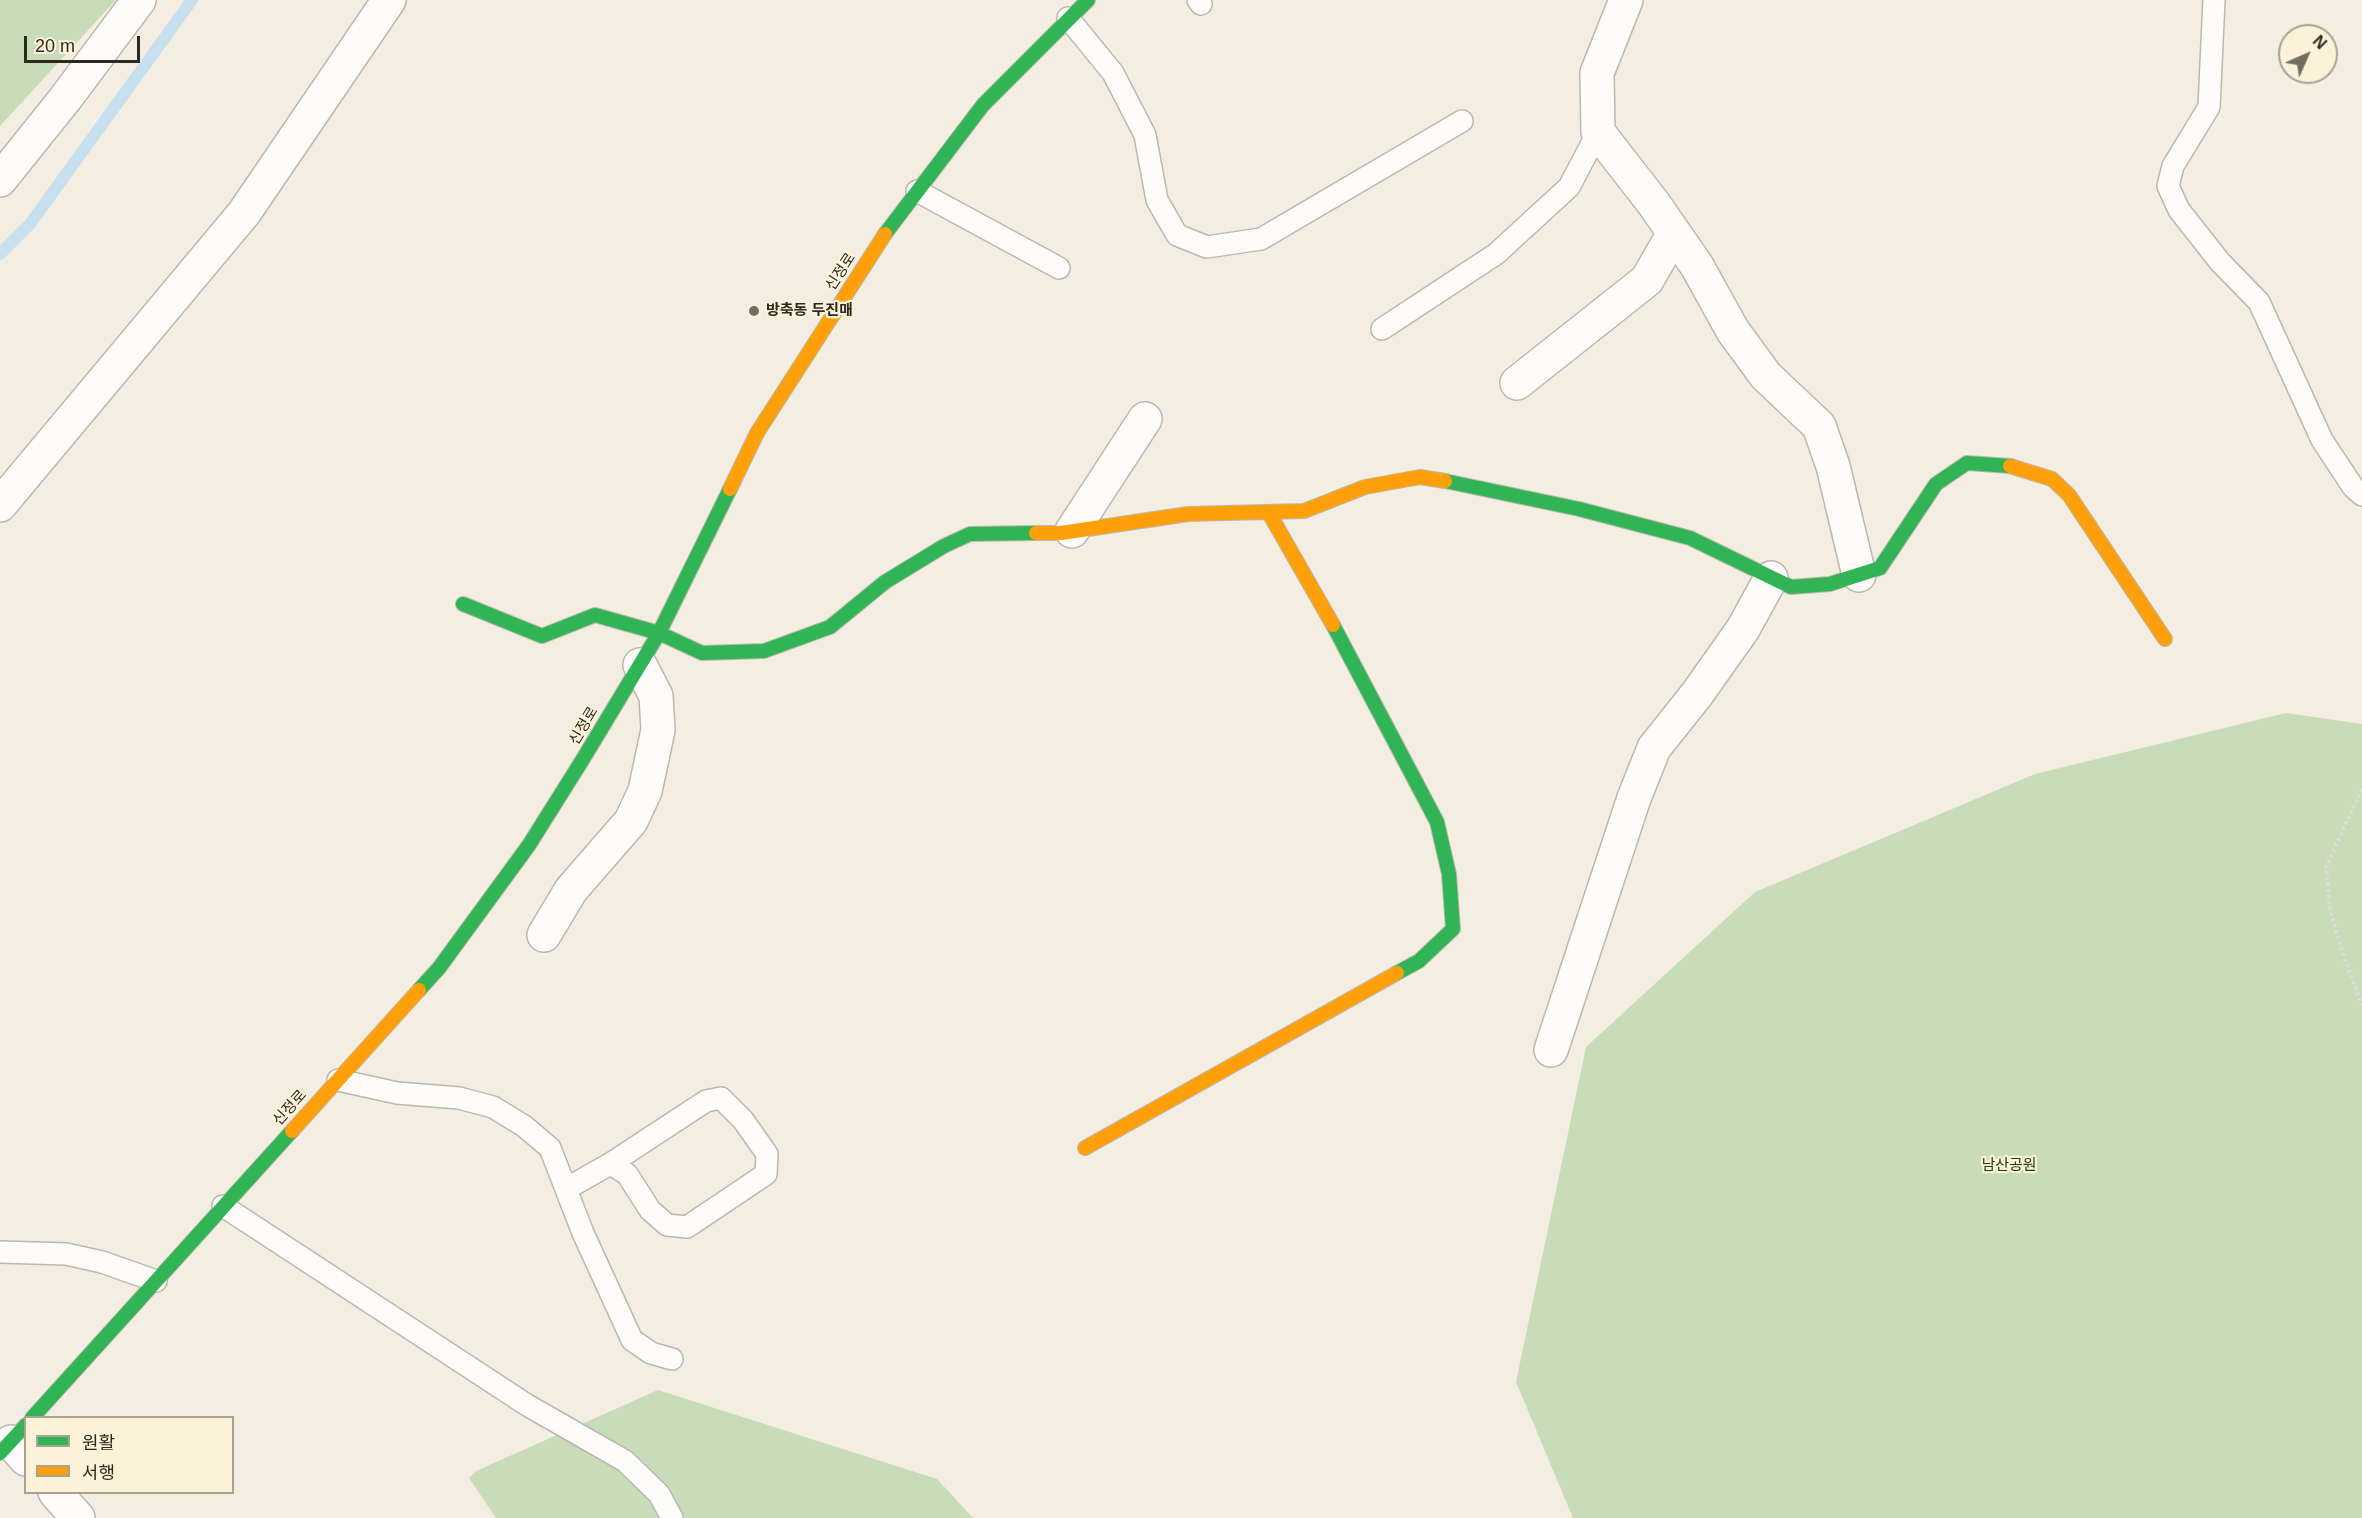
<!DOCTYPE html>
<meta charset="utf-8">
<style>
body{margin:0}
#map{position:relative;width:2362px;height:1518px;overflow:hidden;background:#f3eee1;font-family:Arial,"Noto Sans KR",sans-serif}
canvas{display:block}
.legend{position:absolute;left:24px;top:1416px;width:210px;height:78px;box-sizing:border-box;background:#fbf2d9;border:2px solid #a8a28f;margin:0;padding:8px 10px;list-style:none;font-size:18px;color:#2c291f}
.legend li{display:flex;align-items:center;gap:12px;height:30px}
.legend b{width:30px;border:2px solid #a8a28f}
.north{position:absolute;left:2278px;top:24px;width:60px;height:60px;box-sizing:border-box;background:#fbf2d9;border:2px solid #a8a28f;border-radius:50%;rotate:45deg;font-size:16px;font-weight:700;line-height:24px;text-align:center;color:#2c291f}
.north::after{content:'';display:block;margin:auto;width:21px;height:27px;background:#726e63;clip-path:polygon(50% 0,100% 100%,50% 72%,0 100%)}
.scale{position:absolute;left:24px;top:36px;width:116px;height:27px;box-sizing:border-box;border:3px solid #2c291f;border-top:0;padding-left:8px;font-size:18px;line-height:21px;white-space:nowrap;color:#2c291f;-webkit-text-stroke:4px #fbf2d9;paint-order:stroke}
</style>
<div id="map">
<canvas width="2362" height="1518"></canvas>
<ul class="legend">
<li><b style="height:8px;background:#30b455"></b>원활</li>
<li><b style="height:8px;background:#ff9f0a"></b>서행</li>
</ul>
<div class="north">N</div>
<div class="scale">20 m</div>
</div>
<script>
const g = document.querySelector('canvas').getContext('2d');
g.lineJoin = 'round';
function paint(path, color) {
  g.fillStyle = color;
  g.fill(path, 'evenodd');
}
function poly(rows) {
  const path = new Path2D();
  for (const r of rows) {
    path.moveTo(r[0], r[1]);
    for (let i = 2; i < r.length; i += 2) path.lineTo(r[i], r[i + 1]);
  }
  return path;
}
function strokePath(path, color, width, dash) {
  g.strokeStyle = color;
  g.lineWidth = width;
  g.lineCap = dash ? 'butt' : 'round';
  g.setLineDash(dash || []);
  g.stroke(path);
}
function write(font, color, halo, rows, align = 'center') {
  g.font = font + ' Arial,"Noto Sans KR",sans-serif';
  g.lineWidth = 4.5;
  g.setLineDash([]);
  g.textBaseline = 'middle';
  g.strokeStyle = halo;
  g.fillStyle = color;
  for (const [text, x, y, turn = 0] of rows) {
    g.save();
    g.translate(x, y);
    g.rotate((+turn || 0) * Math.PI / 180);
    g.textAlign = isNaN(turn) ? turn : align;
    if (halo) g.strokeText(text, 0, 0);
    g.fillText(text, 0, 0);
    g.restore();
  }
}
paint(poly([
 [0,0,116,0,0,126],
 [2286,713,2362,724,2362,1518,1573,1518,1516,1382,1586,1047,1755,892,2035,774],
 [658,1390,937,1479,973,1518,496,1518,469,1478,476,1471]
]), '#c8dcb9');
strokePath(poly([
 [0,254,30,224,192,0]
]), '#c7e0ef', 12);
const lane = poly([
 [1198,0,1201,4],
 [2214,0,2209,107,2173,166,2168,186,2179,210,2220,262,2259,302,2322,440,2353,487,2362,495],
 [1068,18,1113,73,1145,135,1157,200,1177,235,1207,247,1261,239,1462,121],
 [917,191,1059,268],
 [1382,329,1496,254,1569,187,1598,132],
 [338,1080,397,1093,459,1098,493,1107,524,1126,550,1148,583,1233,632,1340,651,1353,672,1359],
 [566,1189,610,1164,627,1174,650,1210,667,1225,687,1227,766,1174,767,1154,743,1120,721,1098,706,1101,610,1164],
 [223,1206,527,1405,625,1461,659,1494,672,1518],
 [0,1252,66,1254,102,1262,156,1281]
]);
const street = poly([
 [1626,0,1597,73,1598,132,1654,204,1697,266,1733,331,1766,376,1819,426,1833,466,1859,575],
 [0,180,65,99,139,0],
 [1517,383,1647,280,1674,233],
 [0,505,244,213,389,0],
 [1072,531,1145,419],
 [544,935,571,890,631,821,645,791,658,730,656,696,640,665],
 [1551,1050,1634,798,1654,748,1697,694,1743,629,1771,578],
 [11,1442,26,1459],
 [55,1492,78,1518]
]);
const fast = poly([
 [885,234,983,105,1088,0],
 [1445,481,1579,509,1690,538,1791,587,1830,584,1880,568,1936,484,1967,463,2010,466],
 [463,604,542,636,595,615,659,633,702,653,764,651,830,627,885,582,944,546,970,534,1036,533],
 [1333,625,1437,822,1449,874,1453,929,1419,961,1397,973],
 [419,990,439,968,529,845,583,759,659,633,730,489],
 [32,1418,292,1131],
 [0,1453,26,1425]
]);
const slow = poly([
 [2010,466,2052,479,2069,495,2165,639],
 [730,489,757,433,885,234],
 [1269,513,1333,625],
 [1036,533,1061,533,1188,514,1304,511,1365,487,1420,477,1445,481],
 [292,1131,419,990],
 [1085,1148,1397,973]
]);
strokePath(lane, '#bbb8ad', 24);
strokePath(street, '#bbb8ad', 36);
strokePath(fast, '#bbb8ad', 16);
strokePath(slow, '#bbb8ad', 16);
strokePath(poly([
 [2362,789,2326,867,2330,910,2343,954,2362,1005]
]), '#dedcd8', 4, [3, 3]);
strokePath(lane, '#fdfcfa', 21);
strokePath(street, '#fdfcfa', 33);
strokePath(fast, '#30b455', 14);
strokePath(slow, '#ff9f0a', 14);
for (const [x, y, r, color] of [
 [754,311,6,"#726e63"]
]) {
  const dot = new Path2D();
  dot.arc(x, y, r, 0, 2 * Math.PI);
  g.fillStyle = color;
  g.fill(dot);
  strokePath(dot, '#fbf2d9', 2);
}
write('15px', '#2c291f', '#fbf2d9', [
 ["신정로",841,272,-57],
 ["신정로",584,726,-59],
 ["신정로",290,1108,-48]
]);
write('bold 15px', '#2c291f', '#fbf2d9', [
 ["방축동 두진매",766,311]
], 'left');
write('15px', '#143e04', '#fbf2d9', [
 ["남산공원",2009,1166]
]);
</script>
